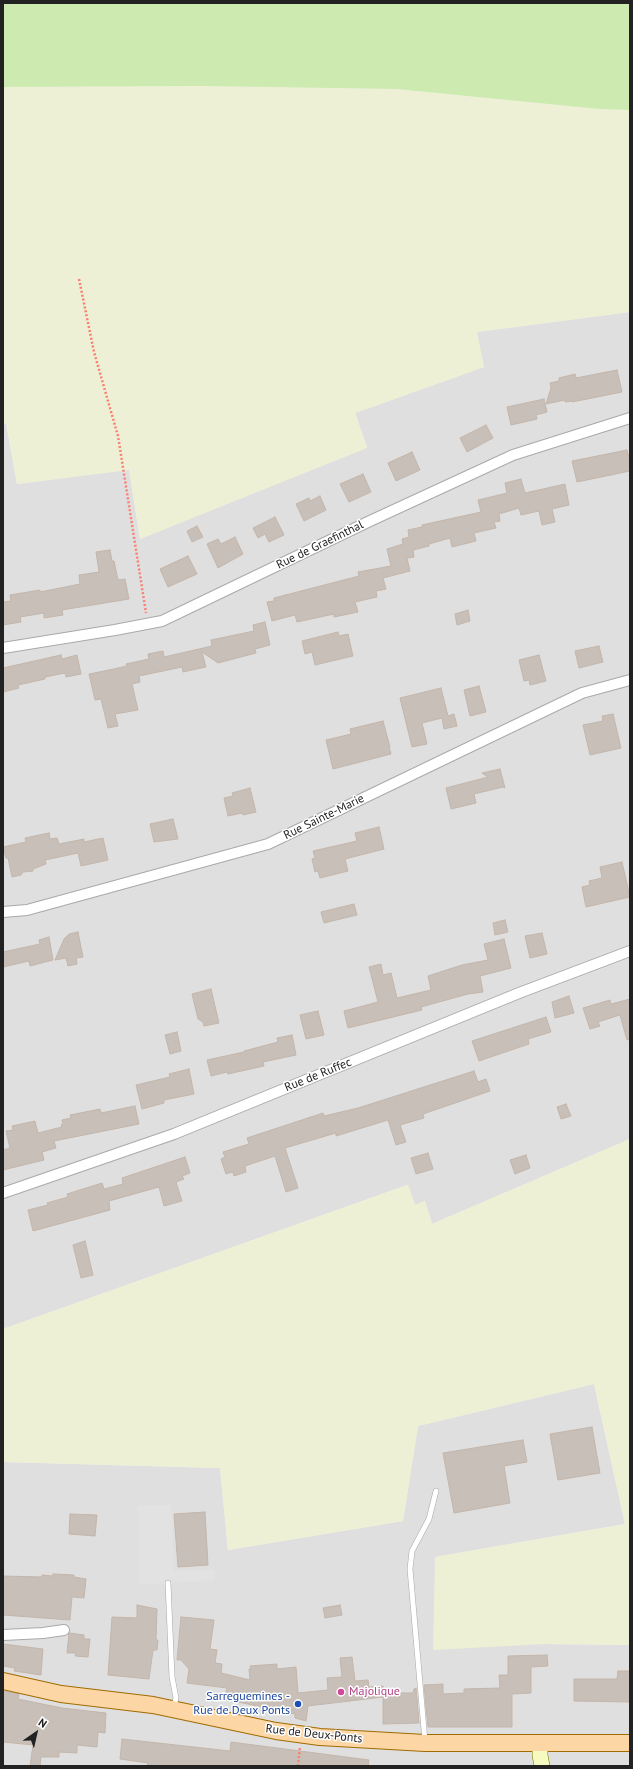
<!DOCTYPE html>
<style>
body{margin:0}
#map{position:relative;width:633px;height:1769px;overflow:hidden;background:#f2efe9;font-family:"PT Sans",sans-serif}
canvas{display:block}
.frame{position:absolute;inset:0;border:4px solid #222;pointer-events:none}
.north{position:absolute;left:16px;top:1713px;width:40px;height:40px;-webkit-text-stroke:3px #fff;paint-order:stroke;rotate:34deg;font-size:11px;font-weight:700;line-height:16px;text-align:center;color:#222}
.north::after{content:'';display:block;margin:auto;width:14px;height:18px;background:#222;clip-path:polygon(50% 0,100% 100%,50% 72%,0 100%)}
</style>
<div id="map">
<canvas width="633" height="1769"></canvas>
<div class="frame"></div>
<div class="north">N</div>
</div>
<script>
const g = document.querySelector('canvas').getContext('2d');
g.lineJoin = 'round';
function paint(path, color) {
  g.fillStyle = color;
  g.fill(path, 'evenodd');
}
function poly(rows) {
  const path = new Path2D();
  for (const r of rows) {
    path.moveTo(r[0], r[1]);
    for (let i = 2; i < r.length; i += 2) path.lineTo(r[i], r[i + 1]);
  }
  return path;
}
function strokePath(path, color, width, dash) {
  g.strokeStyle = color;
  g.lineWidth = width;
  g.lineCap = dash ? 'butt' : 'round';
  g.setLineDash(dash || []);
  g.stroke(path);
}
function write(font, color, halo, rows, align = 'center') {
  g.font = font + ' "PT Sans",sans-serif';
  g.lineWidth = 3;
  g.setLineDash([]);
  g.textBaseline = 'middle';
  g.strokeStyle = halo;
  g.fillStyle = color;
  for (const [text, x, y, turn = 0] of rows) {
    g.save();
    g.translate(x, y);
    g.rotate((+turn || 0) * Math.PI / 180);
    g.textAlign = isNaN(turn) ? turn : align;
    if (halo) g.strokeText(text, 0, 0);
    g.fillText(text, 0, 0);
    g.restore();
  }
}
paint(poly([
 [630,312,630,1139,432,1224,425,1201,415,1205,407,1185,3,1329,3,425,6,423,17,484,129,469,140,539,367,447,355,413,484,367,476,332],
 [594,1384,625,1524,435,1557,545,1644,630,1645,630,1766,3,1766,3,1462,220,1468,228,1550,403,1521,418,1426]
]), '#e0dfdf');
paint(poly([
 [199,86,396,89,599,109,630,110,630,312,477,332,484,367,355,413,367,448,140,539,129,470,17,484,6,423,3,425,3,87],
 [630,1139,630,1645,545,1644,433,1650,435,1557,625,1524,594,1384,418,1426,403,1521,228,1550,220,1468,3,1462,3,1329,408,1185,415,1205,425,1201,432,1224]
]), '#eef0d5');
paint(poly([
 [3,3,630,3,630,110,599,109,396,89,199,86,3,87]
]), '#cdebb0');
paint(poly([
 [138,1505,171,1505,174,1571,214,1570,215,1580,138,1585]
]), '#e2e2e2');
const building = poly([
 [617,370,622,392,572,402,572,401,565,402,565,400,546,404,551,388,550,383,559,381,559,378,575,374,576,378,617,370],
 [544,399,547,412,536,415,537,419,511,425,507,407,544,399],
 [486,425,493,438,467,452,460,438,486,425],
 [627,450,630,461,630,471,577,482,572,461,627,450],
 [412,452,420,470,396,481,388,463,412,452],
 [363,474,371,492,349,502,340,484,363,474],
 [521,479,525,493,565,484,569,505,552,509,555,522,542,525,539,511,521,515,519,508,499,514,500,521,494,522,496,528,474,533,476,541,452,547,450,538,429,544,429,546,413,550,414,557,407,558,410,571,383,578,386,589,376,591,377,597,355,602,358,612,334,617,334,614,297,622,295,615,272,621,267,602,274,601,274,598,359,576,358,572,391,566,387,549,403,544,402,539,409,537,408,530,422,527,422,525,481,512,478,500,507,493,505,483,521,479],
 [320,496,326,510,304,521,296,504,309,498,310,501,320,496],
 [275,517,284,535,269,542,265,534,258,538,253,528,275,517],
 [197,526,203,537,192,542,187,531,197,526],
 [235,537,243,554,218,568,207,544,218,539,221,544,235,537],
 [110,550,112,561,114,561,118,580,125,579,129,599,62,610,63,615,44,618,44,613,20,617,21,622,3,625,3,602,11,601,10,595,40,590,40,592,80,584,79,575,99,572,96,552,110,550],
 [188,556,197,574,168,587,160,569,188,556],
 [468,610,470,621,457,625,455,614,468,610],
 [265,622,270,645,255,649,256,653,218,663,202,652,206,667,183,672,182,667,139,676,140,682,132,684,138,710,115,714,118,726,108,728,101,699,95,700,89,674,114,669,127,666,126,664,149,659,148,654,163,651,164,657,212,646,211,640,254,631,253,625,265,622],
 [338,632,339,636,348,634,353,656,315,665,312,652,305,654,302,641,338,632],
 [599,646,603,662,579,668,575,651,599,646],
 [61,655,62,659,77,655,81,674,66,677,65,673,45,677,45,679,18,685,19,688,3,692,3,668,61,655],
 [539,655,546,681,530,685,529,680,524,681,519,660,539,655],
 [479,686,486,712,470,716,464,690,479,686],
 [441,688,448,716,454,714,457,726,444,729,442,718,422,723,427,744,412,747,400,698,441,688],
 [613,714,621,748,590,755,583,725,603,721,602,716,613,714],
 [383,721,390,747,389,747,391,754,333,769,326,740,351,734,350,729,383,721],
 [500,769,505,788,503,787,474,794,476,803,451,809,446,788,488,777,482,773,500,769],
 [250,788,256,812,243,815,242,813,228,816,224,798,233,796,232,793,250,788],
 [173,819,178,839,154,842,150,824,173,819],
 [379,827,384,849,345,859,348,871,320,878,318,871,315,872,312,859,315,858,313,851,357,841,355,833,379,827],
 [49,833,50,839,57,838,59,844,84,839,84,842,103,838,108,860,81,866,78,853,45,860,46,864,33,869,33,871,23,872,21,875,12,877,8,858,6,858,3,847,26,842,25,838,49,833],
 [622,862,630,897,586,907,582,887,590,885,589,881,602,878,600,867,622,862],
 [354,904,357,915,324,923,321,912,354,904],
 [505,920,508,932,495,935,493,923,505,920],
 [78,932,83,957,76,958,77,964,68,966,66,958,55,960,64,939,69,934,78,932],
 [542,933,547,954,530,958,525,936,542,933],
 [49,937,53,960,30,966,29,961,3,967,3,952,40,944,39,940,49,937],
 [504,939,511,968,480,976,483,992,468,994,421,1007,422,1010,348,1028,344,1011,378,1002,369,967,381,964,383,975,391,973,397,998,431,990,428,976,462,965,488,960,484,944,504,939],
 [211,989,219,1023,204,1026,203,1022,198,1019,192,994,211,989],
 [569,996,574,1013,555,1018,552,1002,569,996],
 [630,999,630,1039,627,1040,620,1015,598,1022,600,1026,590,1029,583,1008,610,1000,611,1004,630,999],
 [318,1011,324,1035,306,1039,300,1015,318,1011],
 [546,1017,551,1032,528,1039,529,1044,479,1061,472,1041,546,1017],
 [177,1032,181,1051,170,1054,165,1035,177,1032],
 [292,1035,296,1055,263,1062,264,1066,228,1074,227,1072,211,1076,207,1060,244,1052,244,1051,278,1042,277,1038,292,1035],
 [189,1069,194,1094,164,1100,164,1103,142,1109,136,1085,170,1077,169,1074,189,1069],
 [474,1071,478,1082,486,1079,490,1091,423,1114,424,1118,400,1125,406,1142,396,1145,388,1120,336,1136,336,1133,285,1148,298,1188,286,1192,275,1156,245,1166,246,1172,234,1176,233,1172,226,1174,221,1159,225,1157,223,1152,249,1144,247,1138,323,1113,324,1116,358,1108,474,1071],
 [566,1104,571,1116,561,1119,557,1107,566,1104],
 [135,1106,139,1124,54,1141,56,1148,42,1152,44,1160,3,1170,3,1150,10,1148,6,1131,13,1130,12,1126,35,1121,38,1133,62,1127,61,1125,63,1124,62,1120,71,1118,70,1115,100,1109,101,1113,135,1106],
 [428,1153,433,1169,416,1174,411,1158,428,1153],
 [526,1155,530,1168,515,1174,510,1160,526,1155],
 [185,1157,190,1173,182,1176,184,1179,176,1182,182,1201,164,1206,159,1187,109,1201,110,1210,33,1231,28,1210,48,1205,47,1203,68,1197,67,1194,102,1183,104,1189,123,1184,122,1178,185,1157],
 [85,1241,93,1275,81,1278,73,1245,85,1241],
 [592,1427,600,1473,558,1480,550,1434,592,1427],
 [523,1440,527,1462,504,1466,510,1503,454,1513,443,1453,523,1440],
 [205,1512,208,1565,178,1567,174,1514,205,1512],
 [70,1514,97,1515,95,1536,69,1534,70,1514],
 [53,1574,74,1575,74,1577,86,1579,84,1598,72,1597,70,1620,3,1615,3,1576,42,1577,42,1575,53,1576,53,1574],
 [137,1605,157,1609,156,1640,158,1640,157,1650,153,1650,149,1679,108,1675,112,1617,137,1618,137,1605],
 [340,1605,342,1615,325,1618,323,1608,340,1605],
 [181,1617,214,1620,210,1649,217,1650,215,1663,222,1664,221,1673,250,1680,249,1669,251,1669,250,1666,277,1664,277,1669,296,1667,298,1693,328,1690,327,1678,342,1677,340,1658,352,1657,355,1681,368,1680,369,1687,383,1686,384,1693,413,1693,414,1689,416,1688,419,1723,383,1724,383,1697,308,1706,306,1721,295,1718,295,1714,224,1699,227,1688,187,1683,189,1669,181,1660,177,1660,181,1617],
 [69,1633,84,1635,84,1639,90,1639,88,1657,75,1656,76,1653,67,1653,69,1633],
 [3,1644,43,1649,41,1675,14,1671,15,1668,3,1666,3,1644],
 [547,1655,548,1666,531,1667,531,1693,512,1694,512,1727,428,1727,424,1685,443,1684,443,1694,464,1693,464,1689,500,1688,499,1675,508,1675,508,1656,547,1655],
 [618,1671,630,1671,630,1702,574,1701,574,1679,617,1679,618,1671],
 [3,1691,19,1694,18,1699,62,1708,106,1713,105,1733,98,1732,97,1747,77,1745,77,1753,59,1752,59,1757,41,1757,40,1766,30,1766,33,1745,3,1742,3,1691],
 [122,1739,230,1751,231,1742,369,1760,368,1766,147,1766,148,1763,120,1759,122,1739]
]);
paint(building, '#c7bfb8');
strokePath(building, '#c4b6ab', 1);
const lane = poly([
 [168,1583,172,1677,176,1698,174,1707],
 [425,1741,410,1569,412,1551,429,1519,436,1491]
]);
const street = poly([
 [3,648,115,630,162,621,370,521,513,455,630,418],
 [3,912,27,910,268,844,582,693,630,680],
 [3,1193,174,1134,519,993,630,951],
 [3,1635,43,1633,64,1630]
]);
const secondary = poly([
 [540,1744,540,1755,542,1766]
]);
const primary = poly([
 [3,1681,61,1694,153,1705,276,1731,320,1737,425,1743,630,1743]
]);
strokePath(lane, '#a9a9a9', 6);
strokePath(street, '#a9a9a9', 12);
strokePath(secondary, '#707d05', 16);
strokePath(primary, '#a06b00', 18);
strokePath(poly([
 [79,279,94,352,118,436,146,613],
 [298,1766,300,1747]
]), '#fa8072', 2.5, [2, 2]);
strokePath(lane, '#fff', 5);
strokePath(street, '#fff', 10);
strokePath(secondary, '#f7fabf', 15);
strokePath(primary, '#fcd6a4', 16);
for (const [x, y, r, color] of [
 [341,1692,4,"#d1479c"],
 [298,1704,4,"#1a4fb4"]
]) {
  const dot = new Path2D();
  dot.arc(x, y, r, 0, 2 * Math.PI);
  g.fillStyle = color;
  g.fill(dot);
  strokePath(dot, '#fff', 1.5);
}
write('12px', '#222', '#fff', [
 ["Rue de Graefinthal",320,545,-26],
 ["Rue Sainte-Marie",324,817,-26],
 ["Rue de Ruffec",318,1075,-22],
 ["Rue de Deux-Ponts",314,1734,6]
]);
write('12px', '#b23c85', '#fff', [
 ["Majolique",349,1692]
], 'left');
write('12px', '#164399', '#fff', [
 ["Sarreguemines -",290,1697],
 ["Rue de Deux Ponts",290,1711]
], 'right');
</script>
